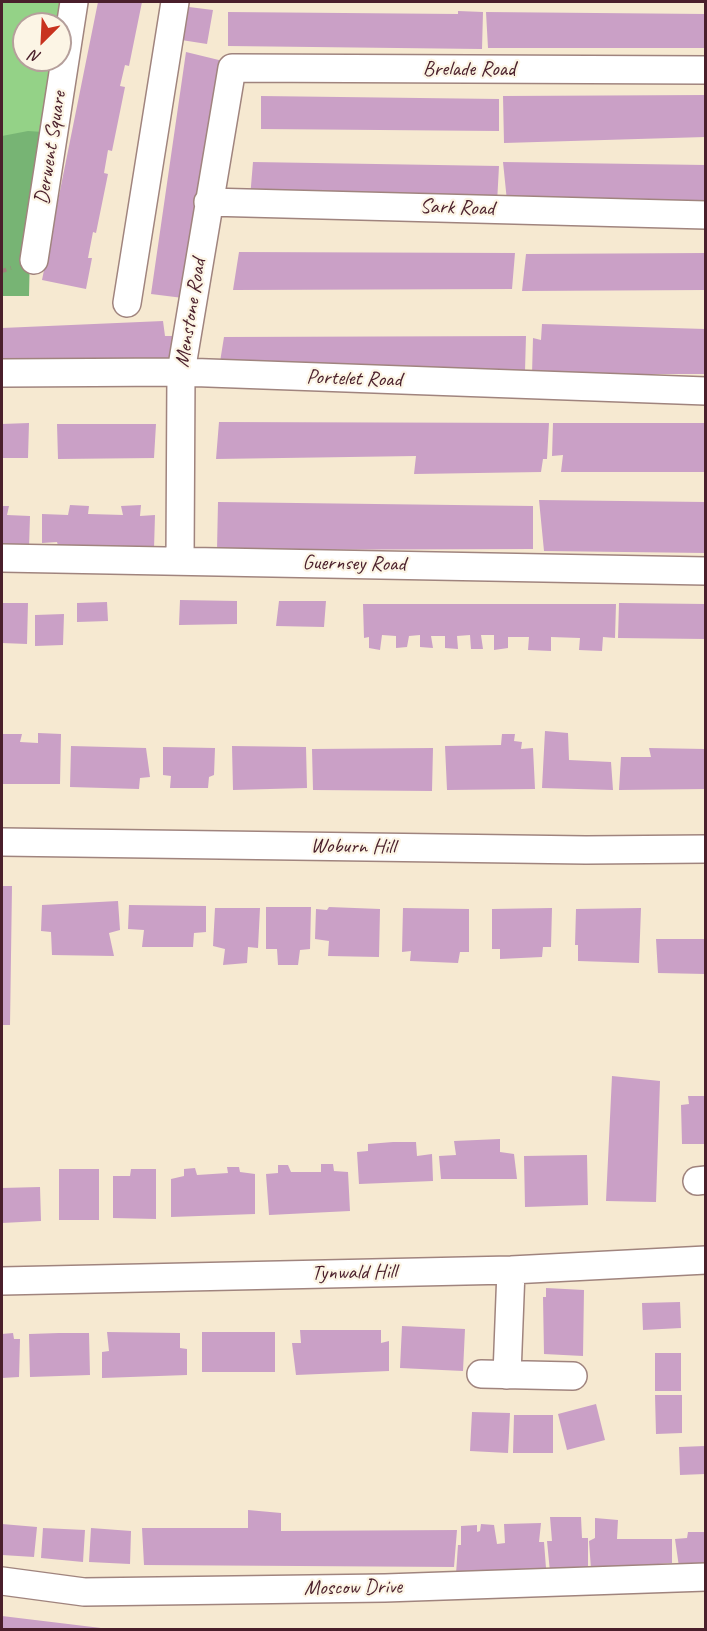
<!DOCTYPE html>
<style>
body{margin:0}
#map{position:relative;width:707px;height:1631px;overflow:hidden;background:#f6e9d1;font-family:Caveat,sans-serif}
canvas{display:block}
.frame{position:absolute;inset:0;border:3px solid #4a1f2b;pointer-events:none}
.north{position:absolute;left:12px;top:12px;width:60px;height:60px;box-sizing:border-box;background:#fcf5e5;border:2px solid #b59f9b;border-radius:50%;rotate:204deg;font-size:16px;font-weight:700;line-height:24px;text-align:center;color:#4a1f2b}
.north::after{content:'';display:block;margin:auto;width:21px;height:27px;background:#c8321e;clip-path:polygon(50% 0,100% 100%,50% 72%,0 100%)}
</style>
<div id="map">
<canvas width="707" height="1631"></canvas>
<div class="frame"></div>
<div class="north">N</div>
</div>
<script>
const g = document.querySelector('canvas').getContext('2d');
g.lineJoin = 'round';
function paint(path, color) {
  g.fillStyle = color;
  g.fill(path, 'evenodd');
}
function poly(rows) {
  const path = new Path2D();
  for (const r of rows) {
    path.moveTo(r[0], r[1]);
    for (let i = 2; i < r.length; i += 2) path.lineTo(r[i], r[i + 1]);
  }
  return path;
}
function strokePath(path, color, width, dash) {
  g.strokeStyle = color;
  g.lineWidth = width;
  g.lineCap = dash ? 'butt' : 'round';
  g.setLineDash(dash || []);
  g.stroke(path);
}
function write(font, color, halo, rows, align = 'center') {
  g.font = font + ' Caveat,sans-serif';
  g.lineWidth = 4.5;
  g.setLineDash([]);
  g.textBaseline = 'middle';
  g.strokeStyle = halo;
  g.fillStyle = color;
  for (const [text, x, y, turn = 0] of rows) {
    g.save();
    g.translate(x, y);
    g.rotate((+turn || 0) * Math.PI / 180);
    g.textAlign = isNaN(turn) ? turn : align;
    if (halo) g.strokeText(text, 0, 0);
    g.fillText(text, 0, 0);
    g.restore();
  }
}
paint(poly([
 [2,2,67,2,60,24,24,24,24,60,56,60,44,126,2,237]
]), '#94d287');
paint(poly([
 [28,131,43,132,30,252,29,296,2,296,2,136]
]), '#77b474');
paint(poly([
 [98,2,142,2,129,66,125,65,120,86,125,87,112,151,108,150,104,173,108,174,96,233,93,232,88,258,92,258,86,289,42,280],
 [181,6,213,10,207,44,175,39],
 [458,11,483,12,482,49,228,46,228,12,458,14],
 [486,12,705,14,705,48,488,48],
 [186,52,223,61,183,298,151,294],
 [705,95,705,137,504,143,503,96],
 [261,96,499,99,499,131,261,129],
 [253,162,499,166,497,203,250,198],
 [503,162,705,165,705,201,507,201],
 [239,252,515,253,512,289,233,290],
 [705,253,705,290,522,291,526,254],
 [163,321,165,336,179,336,177,370,2,369,2,328],
 [542,324,705,329,705,374,532,374,533,338,541,340],
 [526,336,525,371,362,371,219,368,224,337],
 [219,422,549,423,547,459,543,459,541,472,414,474,416,456,216,459],
 [29,423,28,458,2,458,2,424],
 [553,423,705,423,705,472,561,472,563,455,552,456],
 [57,424,156,424,154,458,58,459],
 [539,500,705,502,705,553,544,551],
 [218,502,533,506,533,549,217,550],
 [70,505,89,506,88,514,123,515,121,506,141,505,140,516,155,515,154,549,59,549,57,542,42,543,42,514,68,515],
 [2,506,9,506,7,515,30,516,29,548,2,548],
 [180,600,237,601,237,624,179,625],
 [279,601,326,601,324,627,276,626],
 [107,602,108,621,77,622,77,603],
 [2,603,28,603,27,644,2,643],
 [619,603,705,604,705,639,618,638],
 [363,604,616,604,615,638,603,637,602,651,579,650,580,638,551,637,551,651,528,650,529,637,508,637,508,648,494,650,494,635,481,635,483,649,471,649,470,635,457,636,458,649,445,648,445,636,431,636,433,648,420,647,420,635,409,636,407,647,396,648,396,636,382,635,380,650,369,648,369,637,364,638],
 [64,614,63,645,35,646,35,615],
 [545,731,568,733,569,760,611,762,613,790,542,788],
 [38,733,61,734,60,784,2,784,2,734,22,734,20,742,38,743],
 [502,734,515,734,514,741,522,742,521,749,533,748,535,789,447,790,445,746,501,745],
 [71,746,146,748,150,777,140,778,139,789,70,787],
 [232,746,306,747,307,788,233,790],
 [163,747,215,748,214,775,209,777,208,788,170,788,171,776,163,775],
 [433,748,432,791,313,790,312,749],
 [649,748,705,749,705,789,619,790,621,757,651,757],
 [2,886,12,886,10,1025,2,1025],
 [118,901,120,930,109,933,114,956,52,955,51,932,41,931,42,905],
 [129,905,206,906,206,932,194,933,193,947,142,947,144,930,128,929],
 [266,907,311,907,310,949,300,950,298,965,278,965,277,949,266,949],
 [329,907,380,909,379,957,328,956,329,941,315,939,316,909,327,910],
 [215,908,260,908,258,948,248,947,247,963,223,965,225,949,213,946],
 [403,908,469,909,469,952,460,952,458,963,410,961,411,951,402,952],
 [552,908,551,947,543,947,542,957,500,959,500,949,492,949,492,909],
 [641,908,639,963,578,961,578,945,575,945,576,909],
 [656,939,705,939,705,974,658,973],
 [612,1076,660,1081,656,1202,606,1201],
 [688,1096,705,1096,705,1144,682,1144,681,1105,689,1104],
 [500,1139,500,1152,514,1154,517,1179,441,1179,439,1156,456,1155,454,1141],
 [393,1142,416,1142,417,1156,432,1154,433,1181,359,1184,357,1152,368,1151,368,1144],
 [587,1155,588,1205,525,1207,524,1156],
 [321,1164,333,1164,334,1171,348,1172,350,1211,269,1215,266,1174,278,1173,278,1165,288,1165,291,1172,321,1172],
 [227,1167,239,1167,240,1172,255,1174,255,1214,171,1217,171,1179,184,1176,184,1169,195,1168,197,1175,228,1173],
 [59,1169,99,1169,99,1220,59,1220],
 [131,1169,156,1169,156,1219,113,1218,113,1176,130,1176],
 [40,1187,41,1221,2,1223,2,1188],
 [546,1288,584,1290,583,1356,544,1354,543,1297,546,1297],
 [680,1302,681,1328,643,1330,642,1303],
 [402,1326,465,1329,463,1371,400,1368],
 [300,1330,381,1330,381,1343,389,1341,389,1371,296,1375,292,1343,301,1343],
 [107,1332,180,1333,180,1348,187,1349,187,1375,102,1378,102,1352,109,1351],
 [202,1332,275,1332,275,1372,202,1372],
 [13,1333,14,1339,20,1339,19,1377,2,1378,2,1334],
 [59,1333,89,1333,90,1375,30,1377,29,1334],
 [655,1353,681,1353,681,1391,655,1391],
 [655,1395,682,1395,682,1433,656,1434],
 [596,1404,605,1440,567,1450,558,1414],
 [472,1412,510,1413,508,1453,470,1451],
 [514,1415,553,1415,553,1453,513,1453],
 [705,1446,705,1474,680,1475,679,1447],
 [248,1510,281,1513,281,1531,457,1530,454,1567,144,1565,142,1528,248,1528],
 [550,1517,581,1517,582,1538,588,1538,588,1570,550,1572,547,1541,552,1541],
 [595,1518,618,1520,617,1539,672,1539,672,1563,591,1569,589,1541,595,1538],
 [541,1523,539,1542,544,1542,546,1568,456,1574,458,1545,461,1545,461,1526,477,1525,477,1532,480,1531,481,1524,494,1525,497,1544,505,1543,504,1524],
 [2,1524,37,1527,34,1557,2,1555],
 [43,1528,85,1530,83,1562,41,1558],
 [91,1528,131,1531,130,1564,89,1562],
 [688,1532,705,1532,705,1567,679,1567,675,1539,687,1538],
 [2,1616,101,1628,101,1629,2,1629]
]), '#caa0c6');
const minor = poly([
 [208,202,706,215],
 [34,260,74,2],
 [127,303,175,2],
 [2,373,181,372,706,391],
 [2,558,706,571],
 [180,560,181,372,232,68,706,70],
 [2,842,586,850,706,849],
 [697,1181,706,1180],
 [2,1281,511,1270,706,1260],
 [481,1374,573,1376],
 [507,1375,511,1270],
 [2,1581,84,1592,385,1588,706,1577]
]);
strokePath(minor, '#a0847e', 30);
strokePath(poly([
 [2,271,11,268]
]), '#a0847e', 4, [4.5, 4.5]);
strokePath(minor, '#fff', 27);
write('21px', '#4a1f2b', '#fcf5e5', [
 ["Brelade Road",469,69],
 ["Derwent Square",51,148,-81],
 ["Sark Road",457,208,2],
 ["Menstone Road",191,313,-81],
 ["Portelet Road",354,379,2],
 ["Guernsey Road",354,564,1],
 ["Woburn Hill",353,847,1],
 ["Tynwald Hill",354,1273,-1],
 ["Moscow Drive",353,1588,-1]
]);
</script>
